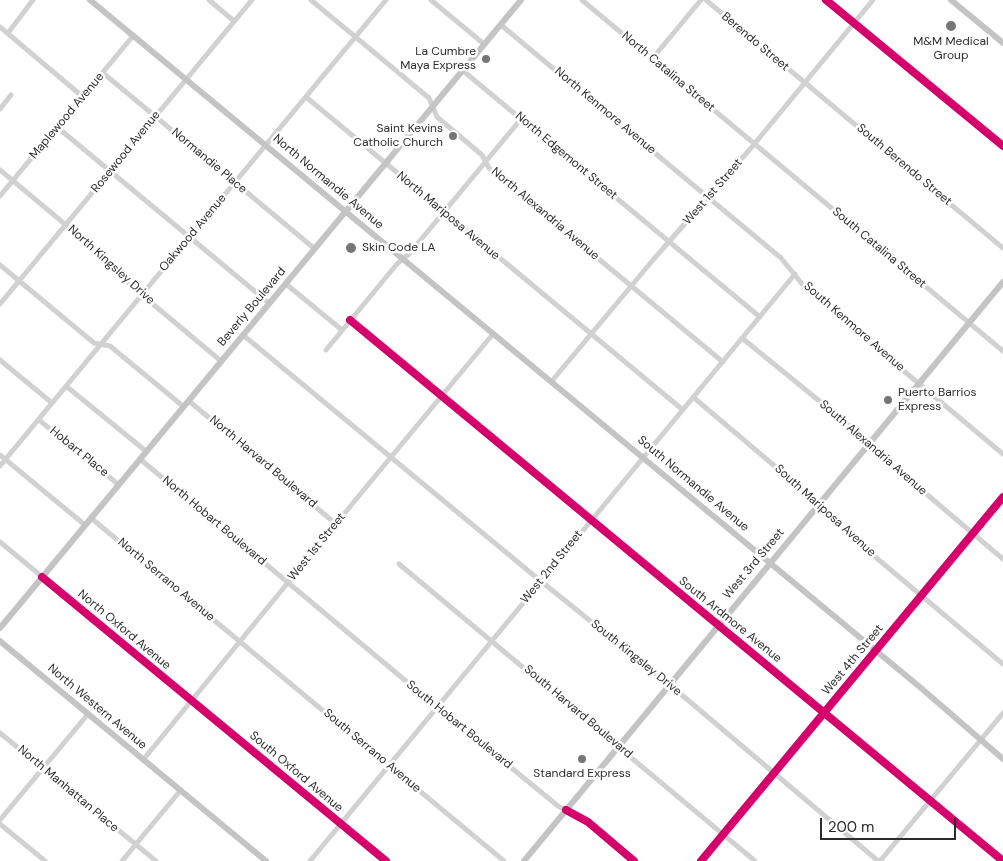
<!DOCTYPE html>
<style>
body{margin:0}
#map{position:relative;width:1003px;height:861px;overflow:hidden;background:#fff;font-family:"DM Sans",sans-serif}
canvas{display:block}
.scale{position:absolute;left:820px;top:818px;width:136px;height:22px;box-sizing:border-box;border:2px solid #2c2c2c;border-top:0;padding-left:6px;font-size:15px;line-height:18px;white-space:nowrap;color:#2c2c2c;-webkit-text-stroke:4px #fff;paint-order:stroke}
</style>
<div id="map">
<canvas width="1003" height="861"></canvas>
<div class="scale">200 m</div>
</div>
<script>
const g = document.querySelector('canvas').getContext('2d');
g.lineJoin = 'round';
function poly(rows) {
  const path = new Path2D();
  for (const r of rows) {
    path.moveTo(r[0], r[1]);
    for (let i = 2; i < r.length; i += 2) path.lineTo(r[i], r[i + 1]);
  }
  return path;
}
function strokePath(path, color, width, dash) {
  g.strokeStyle = color;
  g.lineWidth = width;
  g.lineCap = dash ? 'butt' : 'round';
  g.setLineDash(dash || []);
  g.stroke(path);
}
function write(font, color, halo, rows, align = 'center') {
  g.font = font + ' "DM Sans",sans-serif';
  g.lineWidth = 5;
  g.setLineDash([]);
  g.textBaseline = 'middle';
  g.strokeStyle = halo;
  g.fillStyle = color;
  for (const [text, x, y, turn = 0] of rows) {
    g.save();
    g.translate(x, y);
    g.rotate((+turn || 0) * Math.PI / 180);
    g.textAlign = isNaN(turn) ? turn : align;
    if (halo) g.strokeText(text, 0, 0);
    g.fillText(text, 0, 0);
    g.restore();
  }
}
strokePath(poly([
 [209,0,234,21],
 [311,0,429,98,437,117,482,155,489,168,723,362],
 [431,0,484,44],
 [582,0,1003,351],
 [706,0,1003,248],
 [826,0,1003,146],
 [501,25,781,258,807,290,1003,454],
 [0,27,83,97],
 [8,33,33,0],
 [652,59,701,0],
 [462,70,760,317],
 [103,73,315,249],
 [306,97,683,410],
 [0,109,11,95],
 [57,127,269,303],
 [0,170,66,225,142,295,221,361],
 [0,196,133,36],
 [0,265,94,343,110,346,184,407],
 [286,284,342,330],
 [0,304,252,0],
 [350,320,1003,861],
 [243,335,537,578,676,690,878,861],
 [742,338,861,435,877,452,1003,559],
 [326,350,397,264,409,254,521,119],
 [0,360,52,403],
 [551,382,653,260,751,148,873,0],
 [66,386,147,452],
 [693,397,803,490,824,514,1003,664],
 [189,401,336,524],
 [39,420,119,485],
 [0,455,85,525],
 [140,459,437,707,558,806,588,822,634,861],
 [0,466,386,0],
 [91,518,504,861],
 [0,542,386,861],
 [399,564,755,861],
 [0,733,156,861],
 [143,760,362,492,493,334],
 [0,820,88,714],
 [0,824,45,861],
 [122,861,180,791],
 [310,861,795,274],
 [701,861,1003,497],
 [880,861,1003,713]
]), '#d1d1d1', 5);
strokePath(poly([
 [90,0,921,688,1003,759],
 [951,0,1003,43],
 [0,628,521,0],
 [0,641,266,861],
 [524,861,1003,282]
]), '#c4c4c4', 6);
strokePath(poly([
 [826,0,1003,146],
 [350,320,1003,861],
 [42,577,386,861],
 [566,810,588,822,634,861],
 [701,861,1003,497]
]), '#d6006c', 8);
for (const [x, y, r, color] of [
 [951,26,6,"#767676"],
 [486,59,5,"#767676"],
 [453,136,5,"#767676"],
 [351,248,6,"#767676"],
 [888,400,5,"#767676"],
 [582,759,5,"#767676"]
]) {
  const dot = new Path2D();
  dot.arc(x, y, r, 0, 2 * Math.PI);
  g.fillStyle = color;
  g.fill(dot);
  strokePath(dot, '#fff', 2);
}
write('12px', '#2c2c2c', '#fff', [
 ["Berendo Street",755,42,40],
 ["North Catalina Street",668,72,40],
 ["North Kenmore Avenue",605,111,40],
 ["Maplewood Avenue",67,116,-50],
 ["Rosewood Avenue",126,152,-51],
 ["North Edgemont Street",566,156,40],
 ["Normandie Place",209,161,40],
 ["South Berendo Street",904,165,40],
 ["North Normandie Avenue",328,182,40],
 ["West 1st Street",713,192,-49],
 ["North Alexandria Avenue",545,214,40],
 ["North Mariposa Avenue",448,216,40],
 ["Oakwood Avenue",193,233,-50],
 ["South Catalina Street",879,248,40],
 ["North Kingsley Drive",111,265,42],
 ["Beverly Boulevard",252,307,-50],
 ["South Kenmore Avenue",854,327,41],
 ["South Alexandria Avenue",873,448,41],
 ["Hobart Place",79,452,39],
 ["North Harvard Boulevard",263,462,40],
 ["South Normandie Avenue",693,484,40],
 ["South Mariposa Avenue",825,511,42],
 ["North Hobart Boulevard",214,521,40],
 ["West 1st Street",317,547,-51],
 ["West 3rd Street",754,564,-50],
 ["West 2nd Street",552,567,-51],
 ["North Serrano Avenue",166,580,40],
 ["South Ardmore Avenue",730,620,39],
 ["North Oxford Avenue",124,630,40],
 ["South Kingsley Drive",636,658,39],
 ["West 4th Street",853,660,-50],
 ["North Western Avenue",97,707,40],
 ["South Harvard Boulevard",578,712,40],
 ["South Hobart Boulevard",459,725,39],
 ["South Serrano Avenue",372,751,40],
 ["South Oxford Avenue",296,772,40],
 ["North Manhattan Place",68,789,40]
]);
write('12px', '#2c2c2c', '#fff', [
 ["M&M Medical",951,42],
 ["Group",951,56],
 ["La Cumbre",476,52,"right"],
 ["Maya Express",476,66,"right"],
 ["Saint Kevins",443,129,"right"],
 ["Catholic Church",443,143,"right"],
 ["Skin Code LA",362,248,"left"],
 ["Puerto Barrios",898,393,"left"],
 ["Express",898,407,"left"],
 ["Standard Express",582,774]
]);
</script>
